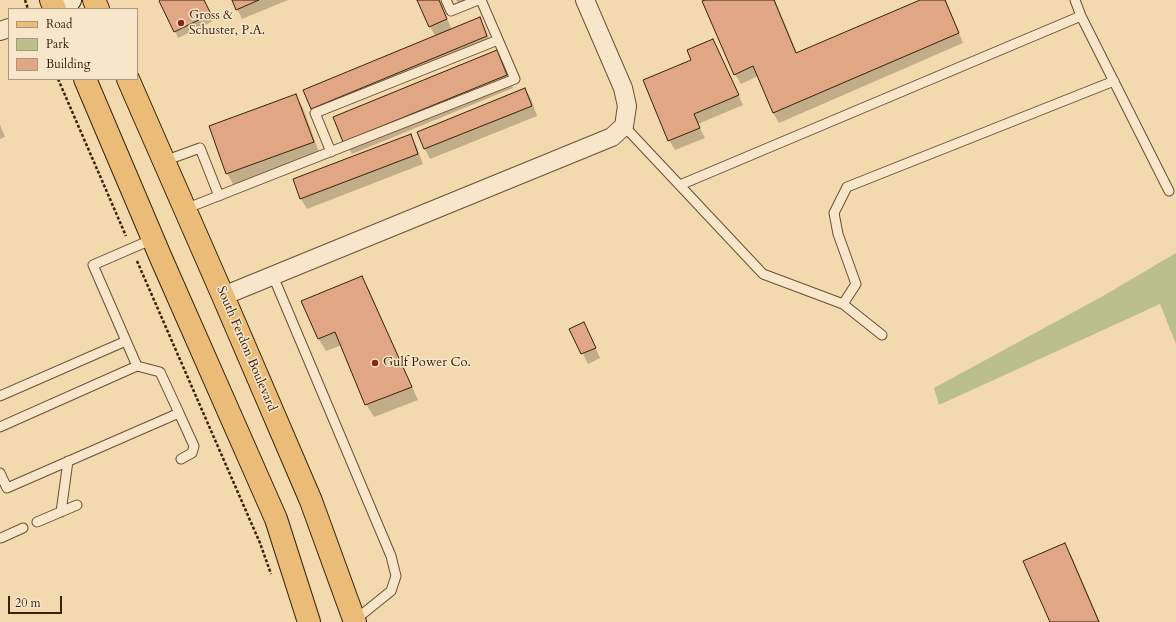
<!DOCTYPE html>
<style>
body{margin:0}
#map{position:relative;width:1176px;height:622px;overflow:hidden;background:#f3d9ae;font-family:Cardo,serif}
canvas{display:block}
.legend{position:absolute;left:8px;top:8px;width:130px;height:72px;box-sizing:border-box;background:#f7e6ca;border:1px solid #aa987e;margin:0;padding:5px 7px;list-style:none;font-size:12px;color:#37230d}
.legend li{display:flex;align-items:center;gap:8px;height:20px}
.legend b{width:20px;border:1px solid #aa987e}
.scale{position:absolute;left:8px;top:596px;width:54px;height:18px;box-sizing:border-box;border:2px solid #37230d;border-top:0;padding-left:5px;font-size:12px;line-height:14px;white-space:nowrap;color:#37230d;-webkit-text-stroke:3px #f7e6ca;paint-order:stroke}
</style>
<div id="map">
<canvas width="1176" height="622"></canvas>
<ul class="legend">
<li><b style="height:5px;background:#eabc77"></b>Road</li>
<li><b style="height:11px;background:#bbbf8a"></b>Park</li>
<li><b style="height:11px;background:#e1a683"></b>Building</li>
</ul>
<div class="scale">20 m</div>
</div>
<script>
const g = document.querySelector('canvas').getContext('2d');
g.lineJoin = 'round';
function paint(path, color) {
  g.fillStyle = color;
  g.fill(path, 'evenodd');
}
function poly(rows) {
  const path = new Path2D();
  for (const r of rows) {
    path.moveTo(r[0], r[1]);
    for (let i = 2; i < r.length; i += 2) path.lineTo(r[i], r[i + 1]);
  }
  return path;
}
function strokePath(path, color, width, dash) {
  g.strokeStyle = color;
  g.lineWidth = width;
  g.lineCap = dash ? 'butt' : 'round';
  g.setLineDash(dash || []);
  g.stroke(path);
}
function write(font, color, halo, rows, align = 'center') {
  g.font = font + ' Cardo,serif';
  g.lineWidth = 3;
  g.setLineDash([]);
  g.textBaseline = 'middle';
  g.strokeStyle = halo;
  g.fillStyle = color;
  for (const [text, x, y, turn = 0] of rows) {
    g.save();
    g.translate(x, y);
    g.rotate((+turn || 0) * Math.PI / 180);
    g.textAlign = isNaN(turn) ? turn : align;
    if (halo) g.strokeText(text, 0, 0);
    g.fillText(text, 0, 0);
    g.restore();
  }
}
paint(poly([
 [1176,253,1176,344,1160,304,939,405,934,388,1103,296]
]), '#bbbf8a');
paint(poly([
 [163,0,203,0,213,21,178,38,175,31],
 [233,0,288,0,242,19],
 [418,0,439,0,452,30,479,19,485,28,492,46,317,118,311,108,436,37,430,27],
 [456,0,476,0,462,9],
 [708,0,775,0,797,53,923,0,946,0,963,43,779,123,773,113,758,76,741,84,735,74],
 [713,40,718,50,743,105,698,124,705,138,675,150,669,140,692,60],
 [496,52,504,64,513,88,352,154,344,141],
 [525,89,531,99,537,116,430,159,425,149,418,133],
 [296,96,303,108,320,155,234,186,227,173],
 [0,125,5,137,0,139],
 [410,135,416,145,423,164,307,209,301,199,294,180],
 [362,277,369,290,418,400,374,417,366,404,342,345,326,351,318,338],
 [571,329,589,333,600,358,588,364],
 [1064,544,1072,557,1100,622,1051,622]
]), '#0003');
const building = poly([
 [160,0,204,0,211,14,174,32,159,1,160,0],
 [232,0,259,0,236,10,232,0],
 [417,0,439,0,447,19,429,27,417,0],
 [705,0,774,0,796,53,920,0,945,0,959,33,773,113,753,66,734,75,702,1,705,0],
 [480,17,487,36,311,109,303,90,480,17],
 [713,39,739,95,694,114,700,128,668,141,643,80,691,60,687,50,713,39],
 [497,50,507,75,343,142,333,117,497,50],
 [525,88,532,106,424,149,417,132,525,88],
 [296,94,314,142,226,174,209,126,296,94],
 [411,134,418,154,300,199,293,179,411,134],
 [362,276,412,387,365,405,335,332,318,339,301,301,362,276],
 [584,322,596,348,581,354,569,329,584,322],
 [1065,543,1099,622,1050,622,1023,561,1065,543]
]);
paint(building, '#e1a683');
strokePath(building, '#37230d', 1);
const lane = poly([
 [446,0,451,11,478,0],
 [1075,0,1081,16,1169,191],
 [624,126,763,274,843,304,882,335],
 [331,152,315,113,498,40],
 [164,161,200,148,219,196],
 [680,185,1081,16],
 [185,209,515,79,481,0],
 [273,276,391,556,396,576,391,591,355,620],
 [843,304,856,284,838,234,834,213,847,187,1114,81],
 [137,366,93,265,153,239],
 [0,396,126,341],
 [179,413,194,446,192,453,181,459],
 [0,427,137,366,160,372,179,413,7,488,0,473],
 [61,512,68,461],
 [37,522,77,505],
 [0,538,1,538,23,528]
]);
const street = poly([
 [0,31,9,28],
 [223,296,612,137,624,126,627,106,623,88,585,0]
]);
const secondary = poly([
 [54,7,70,0]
]);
const primary = poly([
 [51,0,55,9],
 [94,0,98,9],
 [85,79,161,258,276,519,309,622],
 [128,79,223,296,311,501,355,622]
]);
strokePath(lane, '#665035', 11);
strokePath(street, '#665035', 20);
strokePath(secondary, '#37230d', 24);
strokePath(primary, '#37230d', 24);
strokePath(poly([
 [25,0,28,9],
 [58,79,126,236],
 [137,261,260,543,271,574]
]), '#37230d', 2.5, [3, 2]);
strokePath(lane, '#f7e6ca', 9);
strokePath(street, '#f7e6ca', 18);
strokePath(secondary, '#f7e6ca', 22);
strokePath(primary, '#eabc77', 22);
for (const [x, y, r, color] of [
 [181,23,4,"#8f2418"],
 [375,363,4,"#8f2418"]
]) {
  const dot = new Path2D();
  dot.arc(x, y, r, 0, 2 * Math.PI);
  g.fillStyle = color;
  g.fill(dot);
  strokePath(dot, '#f7e6ca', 1.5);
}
write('13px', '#37230d', '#f7e6ca', [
 ["Gross &",189,16],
 ["Schuster, P.A.",189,31],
 ["Gulf Power Co.",383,363]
], 'left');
write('13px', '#37230d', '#f7e6ca', [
 ["South Ferdon Boulevard",246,349,67]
]);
</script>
